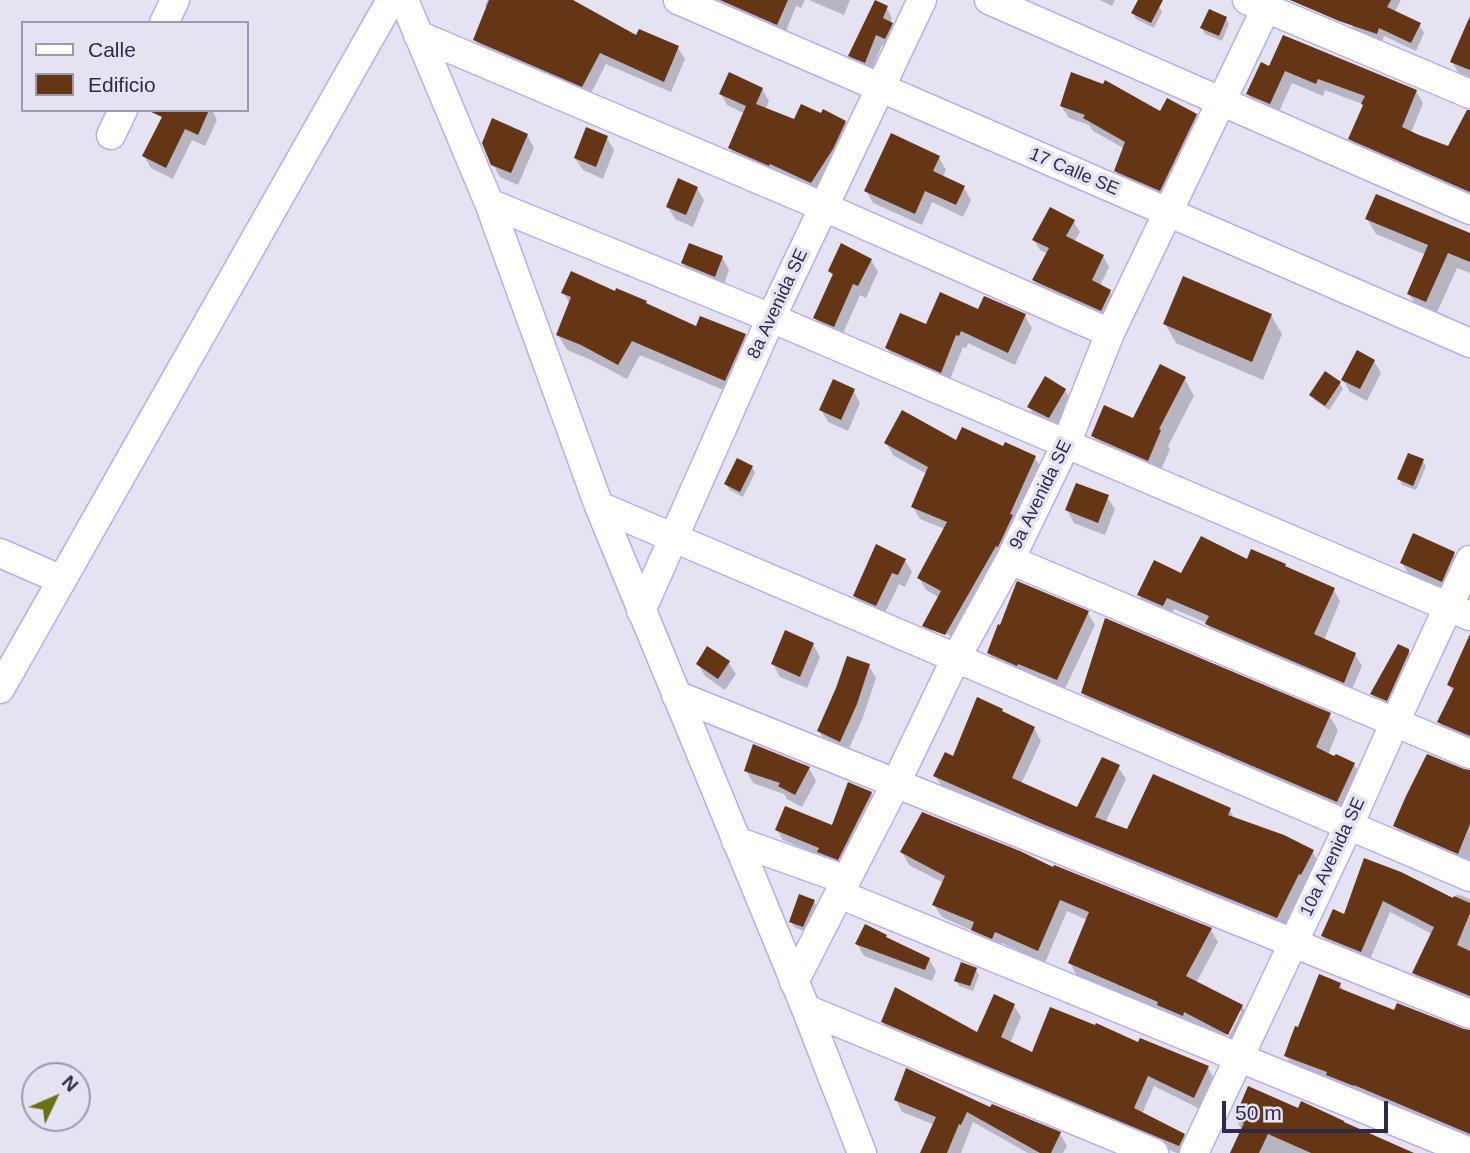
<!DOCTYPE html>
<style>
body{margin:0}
#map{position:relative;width:1470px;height:1153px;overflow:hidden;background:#e5e3f2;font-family:Helvetica,sans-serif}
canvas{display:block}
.legend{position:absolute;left:21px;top:21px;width:228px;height:91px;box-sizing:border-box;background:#e5e3f2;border:2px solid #9d99ae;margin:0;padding:9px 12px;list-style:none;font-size:21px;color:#302a48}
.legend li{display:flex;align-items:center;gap:14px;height:35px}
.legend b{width:35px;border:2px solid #9d99ae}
.north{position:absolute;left:21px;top:1062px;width:70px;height:70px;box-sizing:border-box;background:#e5e3f2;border:2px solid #9d99ae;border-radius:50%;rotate:46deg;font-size:19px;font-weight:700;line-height:28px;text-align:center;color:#302a48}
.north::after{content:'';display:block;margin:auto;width:24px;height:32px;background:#6c7015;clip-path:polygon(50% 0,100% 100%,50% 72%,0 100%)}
.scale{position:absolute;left:1222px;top:1101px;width:166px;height:32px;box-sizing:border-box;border:4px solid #302a48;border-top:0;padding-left:9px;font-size:21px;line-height:24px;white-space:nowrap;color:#302a48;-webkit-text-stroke:5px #e5e3f2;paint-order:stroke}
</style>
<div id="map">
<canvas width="1470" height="1153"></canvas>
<ul class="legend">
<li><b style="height:9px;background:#fff"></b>Calle</li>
<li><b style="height:19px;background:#653616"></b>Edificio</li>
</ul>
<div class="north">N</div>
<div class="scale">50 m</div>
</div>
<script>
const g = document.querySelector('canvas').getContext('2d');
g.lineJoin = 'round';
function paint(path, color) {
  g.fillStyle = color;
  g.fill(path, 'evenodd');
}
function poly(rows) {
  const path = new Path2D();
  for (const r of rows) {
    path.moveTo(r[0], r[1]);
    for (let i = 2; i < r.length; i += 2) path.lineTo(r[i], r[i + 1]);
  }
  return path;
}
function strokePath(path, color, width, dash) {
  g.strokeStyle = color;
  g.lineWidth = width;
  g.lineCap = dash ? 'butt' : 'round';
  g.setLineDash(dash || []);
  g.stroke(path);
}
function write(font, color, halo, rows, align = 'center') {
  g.font = font + ' Helvetica,sans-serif';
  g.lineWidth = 7;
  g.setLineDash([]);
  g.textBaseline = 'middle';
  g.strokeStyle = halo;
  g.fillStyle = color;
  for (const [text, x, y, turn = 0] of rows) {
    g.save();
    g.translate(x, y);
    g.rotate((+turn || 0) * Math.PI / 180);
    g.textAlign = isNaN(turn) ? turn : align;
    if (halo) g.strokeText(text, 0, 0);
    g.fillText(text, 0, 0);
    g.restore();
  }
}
paint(poly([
 [488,0,568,0,637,38,678,48,685,59,671,92,606,64,589,97,482,52,475,40,487,8,485,5],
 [701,0,805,0,801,8,796,6,784,36],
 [809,0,850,0,844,15],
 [1100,0,1115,0,1112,6],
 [1140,0,1148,0,1159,6,1162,12,1154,28,1136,19,1133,13],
 [1365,0,1401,0,1394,13,1419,25,1424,33,1416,51,1384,36,1382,42,1356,33,1351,24],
 [886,7,892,18,890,23,898,34,891,49,882,45,871,72,856,66,850,56],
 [1226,19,1229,24,1222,41,1205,34,1202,28],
 [1284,37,1416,91,1423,103,1411,133,1449,148,1470,114,1470,200,1357,151,1350,138,1365,105,1325,90,1323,96,1292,83,1277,116,1255,106,1248,94,1270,69],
 [1470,49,1470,77,1458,72,1452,62],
 [762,89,769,101,765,110,795,122,845,122,852,134,818,194,737,160,730,148,745,114,727,105,721,94],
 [1061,106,1196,115,1203,127,1167,202,1124,183,1116,171,1125,149,1093,131,1089,125,1069,118],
 [164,110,212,110,217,120,205,146,192,140,173,179,151,168,144,156,163,119,161,116],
 [527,135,534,148,518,185,500,177,493,164],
 [607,138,614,150,603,179,583,170,575,158],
 [939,157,946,170,942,178,964,188,971,200,963,217,932,202,922,225,873,203,866,191],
 [697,188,704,200,693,227,675,219,668,207],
 [1367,219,1470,235,1470,273,1457,268,1435,317,1418,309,1409,294,1426,255,1376,234],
 [1073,221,1080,232,1074,242,1103,256,1109,267,1100,286,1110,291,1116,302,1107,320,1040,291,1034,280,1048,254,1040,250,1034,240],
 [722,257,729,270,722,289,690,276,683,263],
 [871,260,878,272,866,298,860,295,841,338,822,330,815,318,834,277,830,271],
 [563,292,648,306,697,328,744,336,753,351,733,394,640,355,627,379,591,360,567,350,558,335,570,304],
 [979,311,1024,315,1032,328,1015,365,968,343,966,348,963,347,948,384,894,361,887,348,927,326],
 [1271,315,1282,334,1263,380,1176,343,1165,324],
 [1374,361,1381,373,1367,401,1350,392,1343,380],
 [1185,379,1194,396,1168,446,1170,449,1158,477,1103,453,1093,436,1134,420],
 [1340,384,1343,389,1329,410,1315,400,1311,395],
 [853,390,860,403,848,431,828,422,821,410],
 [1065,390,1072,402,1056,430,1036,420,1029,407],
 [957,442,1035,458,1042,470,952,647,931,638,924,626,940,598,926,590,919,578,945,529,920,519,913,507,927,474,894,456,886,443],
 [933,628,953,637,952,640,933,632],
 [1423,461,1426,466,1416,490,1402,485,1399,479],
 [752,467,755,473,743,497,730,490,726,484],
 [1107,497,1115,509,1105,535,1074,523,1067,510],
 [1454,554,1461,566,1449,593,1409,575,1402,563],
 [905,560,912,572,905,587,899,584,883,617,863,609,855,596],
 [1248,562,1285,565,1287,568,1333,589,1340,601,1324,640,1355,654,1362,666,1350,694,1214,636,1207,623,1174,609,1170,617,1146,607,1139,595,1182,576],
 [1088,613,1095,625,1064,691,996,665,989,653],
 [1470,638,1470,745,1446,735,1439,722,1453,692,1449,685],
 [813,644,820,657,807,688,780,677,773,664],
 [1408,650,1414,661,1392,710,1378,704,1372,694],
 [728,662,736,674,725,690,705,676,698,664],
 [869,666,876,678,863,717,847,753,826,744,819,731],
 [1083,693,1329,715,1338,730,1328,755,1354,764,1363,779,1346,816,1092,708],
 [1002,710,1004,714,1034,728,1041,741,1021,784,1078,809,1118,767,1126,779,1105,823,1128,832,1229,809,1235,819,1312,851,1319,863,1306,885,1284,930,943,788,935,776],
 [809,768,816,781,802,807,787,799,784,794,753,783,746,770],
 [1470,772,1470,868,1402,839,1395,826],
 [871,793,877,804,844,869,825,863,821,856,783,840,777,830,832,827],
 [902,852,1054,869,1211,930,1218,942,1196,983,1242,1006,1249,1019,1235,1046,1226,1042,1242,1011,1238,1011,1223,1040,1077,976,1070,963,1087,920,1067,911,1045,963,1002,943,999,950,980,942,973,931,942,917,934,905,944,883,909,865],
 [1365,860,1454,901,1457,894,1470,899,1470,1005,1422,986,1414,973,1432,934,1390,912,1368,964,1331,949,1323,936,1345,916],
 [814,901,817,907,806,932,794,927,791,921],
 [887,939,929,959,936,971,932,981,864,956,857,944],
 [976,970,979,975,973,991,959,986,956,980],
 [1340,985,1345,992,1395,1012,1470,1032,1470,1143,1294,1069,1286,1056,1298,1029],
 [1014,1006,1021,1017,1010,1043,1033,1054,1139,1044,1208,1068,1214,1079,1200,1109,1154,1086,1142,1114,1184,1135,1190,1146,1187,1153,1177,1153,889,1033,883,1022,978,1035],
 [896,1100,991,1109,1060,1134,1067,1146,1063,1153,1028,1153,973,1122,961,1153,922,1153,935,1125,902,1112],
 [1236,1119,1408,1153,1232,1153,1242,1130]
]), '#0003');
paint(poly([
 [489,0,573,0,636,35,639,29,679,46,664,82,600,53,582,87,473,40],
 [720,0,788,0,777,25],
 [875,0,888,6,883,18,893,23,885,39,876,35,865,63,848,56],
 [1138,0,1163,0,1151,23,1131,13],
 [1290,0,1391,0,1387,7,1421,23,1411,43,1379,28,1377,34,1339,21],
 [1209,9,1227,17,1219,36,1200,28],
 [1470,16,1470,70,1450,62],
 [1283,35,1417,90,1402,127,1419,135,1448,146,1467,110,1470,110,1470,192,1348,139,1363,105,1361,104,1365,96,1318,79,1316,84,1285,71,1270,104,1246,94,1261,62,1269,66],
 [729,72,763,88,756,104,794,119,801,104,821,113,823,109,846,121,833,149,811,183,770,164,769,166,728,148,746,106,719,94],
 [1071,72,1103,84,1105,80,1160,111,1167,98,1197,114,1160,191,1114,171,1125,142,1083,118,1085,115,1060,106],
 [147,110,209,110,198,135,185,129,166,168,142,156,162,117],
 [492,118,528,134,511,173,491,165,482,143],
 [586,127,608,136,596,167,574,158],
 [891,133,940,156,933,171,965,186,956,205,925,191,915,214,864,191],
 [678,178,698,187,686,215,666,207],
 [1376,194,1470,233,1470,262,1448,253,1426,302,1407,294,1428,245,1365,219],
 [1050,207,1075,220,1066,236,1104,255,1092,280,1111,290,1101,311,1032,280,1049,248,1032,240],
 [689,243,723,256,715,277,681,263],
 [841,243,872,259,858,286,853,284,834,327,813,318,833,274,828,271],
 [571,271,615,291,616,288,647,301,646,303,696,326,700,316,746,334,725,381,632,341,618,365,581,345,556,335,571,297,561,293],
 [1183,276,1272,314,1252,362,1163,324],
 [940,292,978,309,984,296,1026,314,1008,353,961,331,959,336,956,335,941,373,885,348,900,313,926,324],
 [1357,350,1375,360,1360,389,1341,380],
 [1160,364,1186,377,1159,429,1161,430,1148,461,1091,436,1104,405,1133,418],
 [1325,371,1341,382,1325,406,1309,395],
 [1045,376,1066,389,1049,418,1027,407],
 [833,379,855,389,841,420,819,410],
 [902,410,956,440,962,427,1003,446,1005,442,1036,456,1010,514,1013,515,998,547,996,546,945,635,922,626,941,591,917,578,947,522,911,507,928,467,884,443],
 [1408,453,1424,459,1413,486,1397,479],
 [737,458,753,466,740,492,724,484],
 [1076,483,1109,495,1098,523,1065,510],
 [1413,533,1455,552,1442,582,1400,563],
 [1201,536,1247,559,1251,549,1286,564,1285,566,1335,588,1314,634,1356,653,1344,683,1205,624,1209,616,1167,598,1163,606,1137,595,1154,560,1181,573],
 [876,544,906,559,898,575,892,573,876,606,853,596],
 [1017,581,1089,611,1057,680,1018,664,1017,666,987,653,998,624,1000,625],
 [1105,618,1331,713,1316,747,1334,756,1336,754,1355,763,1337,802,1081,693],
 [785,630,814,643,800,677,771,664],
 [1470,634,1470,736,1437,722,1454,688,1447,685],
 [1398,644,1409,649,1409,652,1387,701,1370,694],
 [707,646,730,661,718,679,696,664],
 [847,656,870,664,857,704,840,742,817,731,836,688],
 [977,697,1003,709,1002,711,1035,727,1012,778,1077,807,1102,757,1120,765,1095,817,1127,829,1153,774,1231,808,1228,815,1284,835,1314,850,1301,875,1299,874,1277,918,1040,823,933,776,945,752,953,756],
 [753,744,810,767,795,795,778,786,780,783,744,771],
 [1427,754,1464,769,1470,770,1470,824,1458,854,1393,826,1406,796],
 [848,782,872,792,838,860,817,852,819,848,775,830,785,806,832,825],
 [922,812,1020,851,1053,867,1054,865,1212,928,1186,976,1243,1005,1228,1035,1184,1012,1183,1016,1157,1005,1158,1002,1068,963,1089,912,1060,900,1038,951,995,932,992,939,971,930,974,922,932,905,945,876,900,852],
 [1364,858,1401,872,1453,898,1454,896,1470,903,1470,913,1457,945,1470,951,1470,996,1412,973,1434,927,1383,901,1361,952,1321,936,1333,909,1344,914],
 [799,894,815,900,803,927,789,922],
 [865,924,887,935,886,937,930,958,925,970,855,944],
 [961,962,977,968,970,986,954,981],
 [1319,974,1341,983,1339,988,1394,1010,1397,1003,1464,1029,1470,1030,1470,1134,1354,1085,1354,1086,1326,1075,1327,1072,1284,1056,1295,1026,1298,1027],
 [895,987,977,1032,994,994,1015,1004,1001,1037,1032,1052,1050,1007,1095,1025,1096,1023,1138,1042,1140,1038,1209,1066,1194,1098,1148,1076,1134,1108,1185,1134,1179,1146,881,1022],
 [906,1068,990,1107,992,1104,1061,1132,1051,1153,1040,1153,967,1112,961,1125,959,1124,947,1153,920,1153,936,1117,894,1100],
 [1248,1086,1298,1108,1301,1101,1344,1121,1344,1122,1414,1153,1311,1153,1268,1134,1259,1153,1230,1153,1244,1123,1234,1119]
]), '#653616');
const minor = poly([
 [404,0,489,203,599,506,806,1009,862,1153],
 [678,0,1470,343],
 [989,0,1470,210],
 [1247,0,1470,94],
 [164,23,175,0],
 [418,35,824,207,1110,333],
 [111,135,123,110],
 [489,203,771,318,1470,616],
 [599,506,1470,877],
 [0,553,62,580],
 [1010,560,1470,754],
 [641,611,771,318,922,0],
 [0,689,391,0],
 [676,695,1470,1014],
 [736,841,846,880],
 [839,894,1470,1152],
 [794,982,896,783,956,658,1010,560,1066,444,1110,333,1270,0],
 [806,1009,1154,1153],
 [1194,1153,1349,825,1395,722,1470,560]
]);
strokePath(minor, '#b9acf7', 31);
strokePath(minor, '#fff', 28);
write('18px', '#302a48', '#e5e3f2', [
 ["17 Calle SE",1074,172,23],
 ["8a Avenida SE",778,304,-65],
 ["9a Avenida SE",1041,495,-64],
 ["10a Avenida SE",1333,857,-65]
]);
</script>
